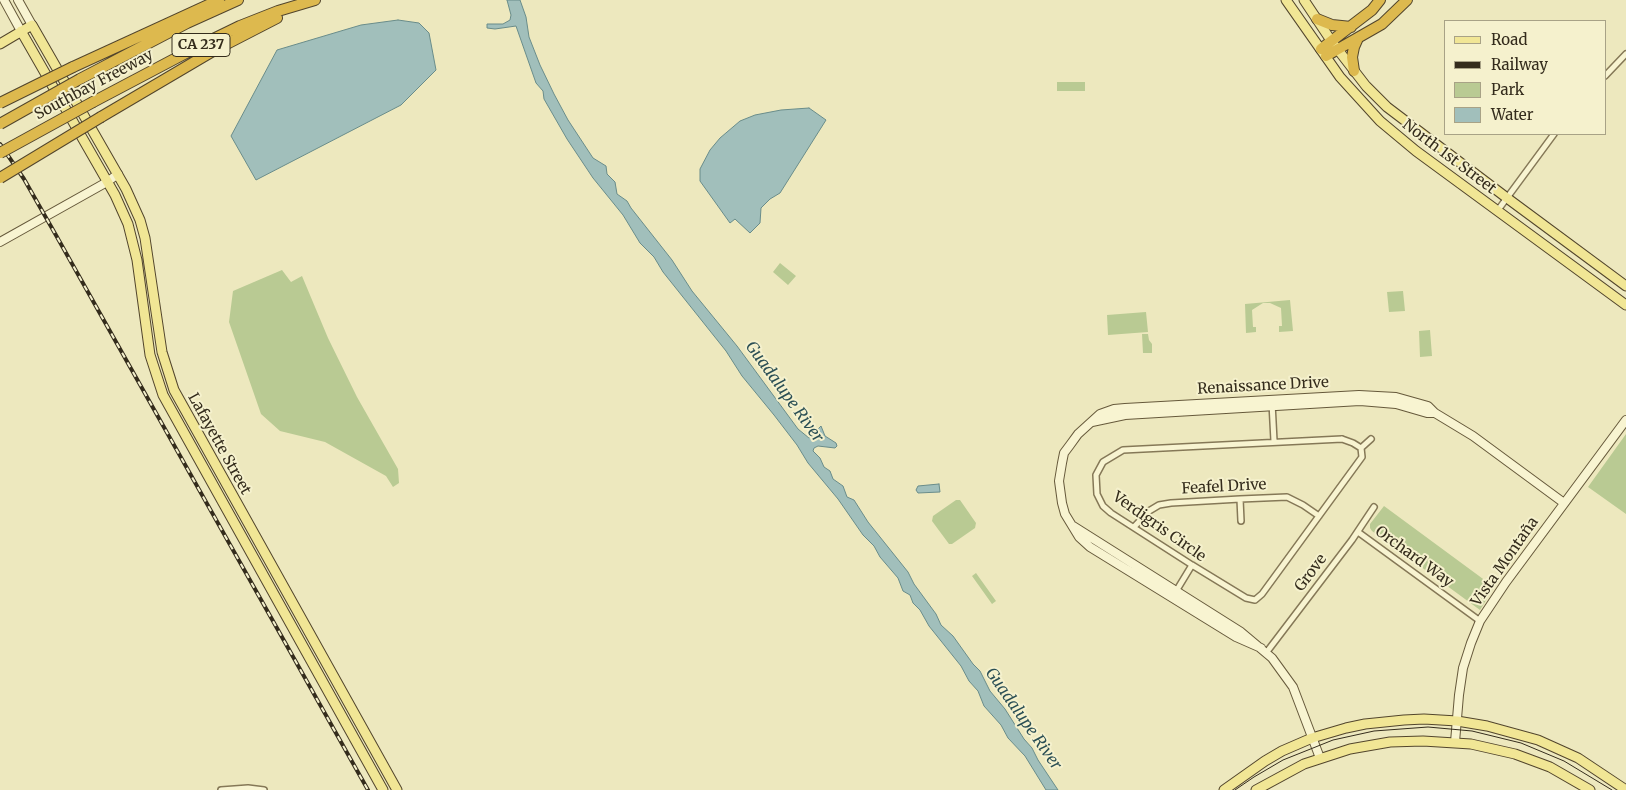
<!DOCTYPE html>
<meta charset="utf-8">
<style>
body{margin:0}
#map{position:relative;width:1626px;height:790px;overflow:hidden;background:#ede8be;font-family:Merriweather,serif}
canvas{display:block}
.legend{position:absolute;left:1444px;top:20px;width:162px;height:115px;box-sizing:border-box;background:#f5f1cd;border:1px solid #a8a286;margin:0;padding:6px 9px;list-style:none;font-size:15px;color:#342c1c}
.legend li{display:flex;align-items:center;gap:10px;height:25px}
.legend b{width:25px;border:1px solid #a8a286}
</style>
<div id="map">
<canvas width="1626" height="790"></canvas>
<ul class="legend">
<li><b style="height:6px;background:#f1e695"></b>Road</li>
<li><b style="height:6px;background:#342c1c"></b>Railway</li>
<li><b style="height:14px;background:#b9ca93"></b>Park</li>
<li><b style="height:14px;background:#a1bfbb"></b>Water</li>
</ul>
</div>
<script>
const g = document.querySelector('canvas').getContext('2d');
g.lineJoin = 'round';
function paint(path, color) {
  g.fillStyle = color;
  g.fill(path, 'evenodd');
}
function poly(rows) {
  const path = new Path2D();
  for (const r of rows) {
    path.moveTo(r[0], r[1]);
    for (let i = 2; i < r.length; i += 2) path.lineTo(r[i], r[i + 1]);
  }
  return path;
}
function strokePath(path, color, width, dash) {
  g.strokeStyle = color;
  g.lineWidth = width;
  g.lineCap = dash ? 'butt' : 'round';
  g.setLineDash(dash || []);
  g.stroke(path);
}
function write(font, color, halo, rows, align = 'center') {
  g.font = font + ' Merriweather,serif';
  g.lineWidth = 4;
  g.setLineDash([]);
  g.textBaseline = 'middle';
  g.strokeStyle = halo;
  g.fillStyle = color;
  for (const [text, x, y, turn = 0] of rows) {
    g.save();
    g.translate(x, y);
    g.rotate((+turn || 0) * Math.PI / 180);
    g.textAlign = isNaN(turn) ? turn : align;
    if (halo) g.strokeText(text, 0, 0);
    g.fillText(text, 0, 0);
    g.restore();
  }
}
paint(poly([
 [1057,82,1085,82,1085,91,1057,91],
 [780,263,796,276,788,285,773,272],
 [282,270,291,282,302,276,328,338,357,397,398,469,399,483,393,487,386,476,325,442,280,431,261,414,229,322,233,291],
 [1403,291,1405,311,1389,312,1387,292],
 [1290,300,1293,331,1279,332,1279,326,1282,326,1281,308,1270,303,1263,303,1252,310,1253,327,1256,327,1256,332,1246,333,1245,304],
 [1146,312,1148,332,1108,335,1107,315],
 [1430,330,1432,356,1420,357,1419,331],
 [1142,334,1148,334,1149,340,1152,344,1152,353,1143,353],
 [1626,434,1626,514,1588,487],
 [956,500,960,500,976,523,975,528,952,544,949,544,932,521,933,516],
 [1384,506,1494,587,1480,610,1372,531,1370,528,1370,524],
 [976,573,996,601,992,604,972,576]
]), '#b9ca93');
const water = poly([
 [507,0,520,0,526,17,529,37,540,65,554,94,568,120,593,158,606,166,607,174,615,182,617,194,627,201,631,208,672,260,692,291,737,346,798,429,809,438,821,426,825,436,836,443,837,446,835,448,818,446,814,448,813,451,820,458,824,467,830,471,833,479,843,486,847,497,854,500,868,522,908,572,914,584,936,614,941,625,953,636,973,664,980,671,990,691,1005,709,1024,739,1032,748,1038,760,1058,790,1046,790,1025,756,1008,738,1001,725,984,706,978,691,969,681,961,666,929,626,920,610,913,603,910,595,903,591,898,578,880,557,874,546,863,535,838,499,808,463,797,445,774,415,742,376,726,351,663,272,654,257,640,243,623,215,593,178,567,139,544,99,543,91,536,83,516,26,495,29,487,28,487,24,503,24,510,20,511,15,507,0],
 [398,20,419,23,429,33,436,70,401,105,256,180,231,136,277,50,361,25,398,20],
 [809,108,826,120,780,193,770,199,761,208,760,223,750,233,735,219,730,223,700,181,700,169,710,150,720,138,740,121,755,115,781,110,809,108],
 [939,484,940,492,918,493,916,490,918,486,939,484]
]);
paint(water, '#a1bfbb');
strokePath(water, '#698c8a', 1);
const street = poly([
 [1605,76,1626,54],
 [1498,210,1554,134],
 [1272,403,1274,441],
 [1342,439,1353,443,1361,448,1362,457,1262,594,1255,600,1246,598,1192,565,1111,513,1103,506,1097,494,1096,475,1103,462,1123,450,1342,439],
 [1361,448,1371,439],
 [1240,499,1241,521],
 [1134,527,1149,511,1159,505,1171,503,1240,499,1287,497,1303,505,1319,516],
 [1358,532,1480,621],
 [1175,593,1192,565],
 [1266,653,1352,540,1374,507],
 [221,790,248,788,264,790]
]);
const secondary = poly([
 [4,0,21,31],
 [18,0,32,25],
 [0,242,107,182,118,174],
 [1092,422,1125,415,1360,401,1396,404,1427,413,1435,413],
 [1073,526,1241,632,1272,658,1293,687,1320,758],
 [1261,648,1236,637,1090,547,1079,537,1065,514,1062,503,1059,481,1062,463,1064,453,1070,445,1078,434,1100,414,1114,409,1125,408,1359,395,1396,397,1428,406,1435,413,1473,436,1564,503],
 [1455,742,1459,695,1463,668,1471,643,1480,621,1506,582,1626,420]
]);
const primary = poly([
 [1286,0,1340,77,1380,121,1416,151,1626,305],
 [1304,0,1332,42,1366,86,1387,107,1507,198,1626,286],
 [21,31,115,195,128,224,137,260,150,355,163,395,383,790],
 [0,44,32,25,126,189,140,220,145,238,162,352,174,390,397,790],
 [1224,790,1265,761,1282,751,1312,738,1346,728,1365,724,1404,720,1424,719,1457,721,1487,726,1538,740,1578,758,1626,790],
 [1256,790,1304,764,1350,749,1390,742,1423,741,1471,744,1515,754,1550,767,1590,790]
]);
const highway = poly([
 [1317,19,1332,25,1351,27],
 [1321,49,1372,10,1380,0],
 [1326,56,1382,24,1407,0],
 [73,67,219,0],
 [1354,71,1352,57,1354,47,1358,38],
 [80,79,187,23,238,0],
 [93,102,201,45,240,26,278,11,315,0],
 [101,117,213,51,277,18]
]);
strokePath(street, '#857857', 8);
strokePath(secondary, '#66593b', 10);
strokePath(primary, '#52452c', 11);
strokePath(highway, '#52452c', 12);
strokePath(street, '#f8f4d1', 5);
strokePath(secondary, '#f8f4d1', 8);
strokePath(primary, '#f1e695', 9);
strokePath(highway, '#ddb94e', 10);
strokePath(poly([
 [1235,790,1254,777,1283,760,1333,740,1374,731,1428,727,1472,731,1521,743,1564,761,1612,790]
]), '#342c1c', 1);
const rail = poly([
 [0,144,24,179,57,237,368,790]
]);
strokePath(rail, '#342c1c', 4);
strokePath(rail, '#f5f1cd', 2, [5.5]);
const highwayBridge = poly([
 [0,103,73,67],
 [0,124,80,79],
 [0,153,93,102],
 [0,178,101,117]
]);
strokePath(highwayBridge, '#52452c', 12, []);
strokePath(highwayBridge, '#ddb94e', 10);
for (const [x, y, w] of [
 [201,45,58]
]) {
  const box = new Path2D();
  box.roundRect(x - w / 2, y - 11.5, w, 23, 4);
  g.fillStyle = '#f5f1cd';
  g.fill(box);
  strokePath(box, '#342c1c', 1);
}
write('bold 14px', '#342c1c', null, [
 ["CA 237",201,45]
]);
write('15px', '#342c1c', '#f5f1cd', [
 ["Southbay Freeway",94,85,-28],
 ["North 1st Street",1449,157,37],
 ["Renaissance Drive",1263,386,-3],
 ["Lafayette Street",219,444,61],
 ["Feafel Drive",1224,487,-3],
 ["Verdigris Circle",1159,527,35],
 ["Orchard Way",1414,557,36],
 ["Vista Montaña",1505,562,-55],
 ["Grove",1311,573,-53]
]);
write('italic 16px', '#2b4f54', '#f5f1cd', [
 ["Guadalupe River",784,392,54],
 ["Guadalupe River",1023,719,55]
]);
</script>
